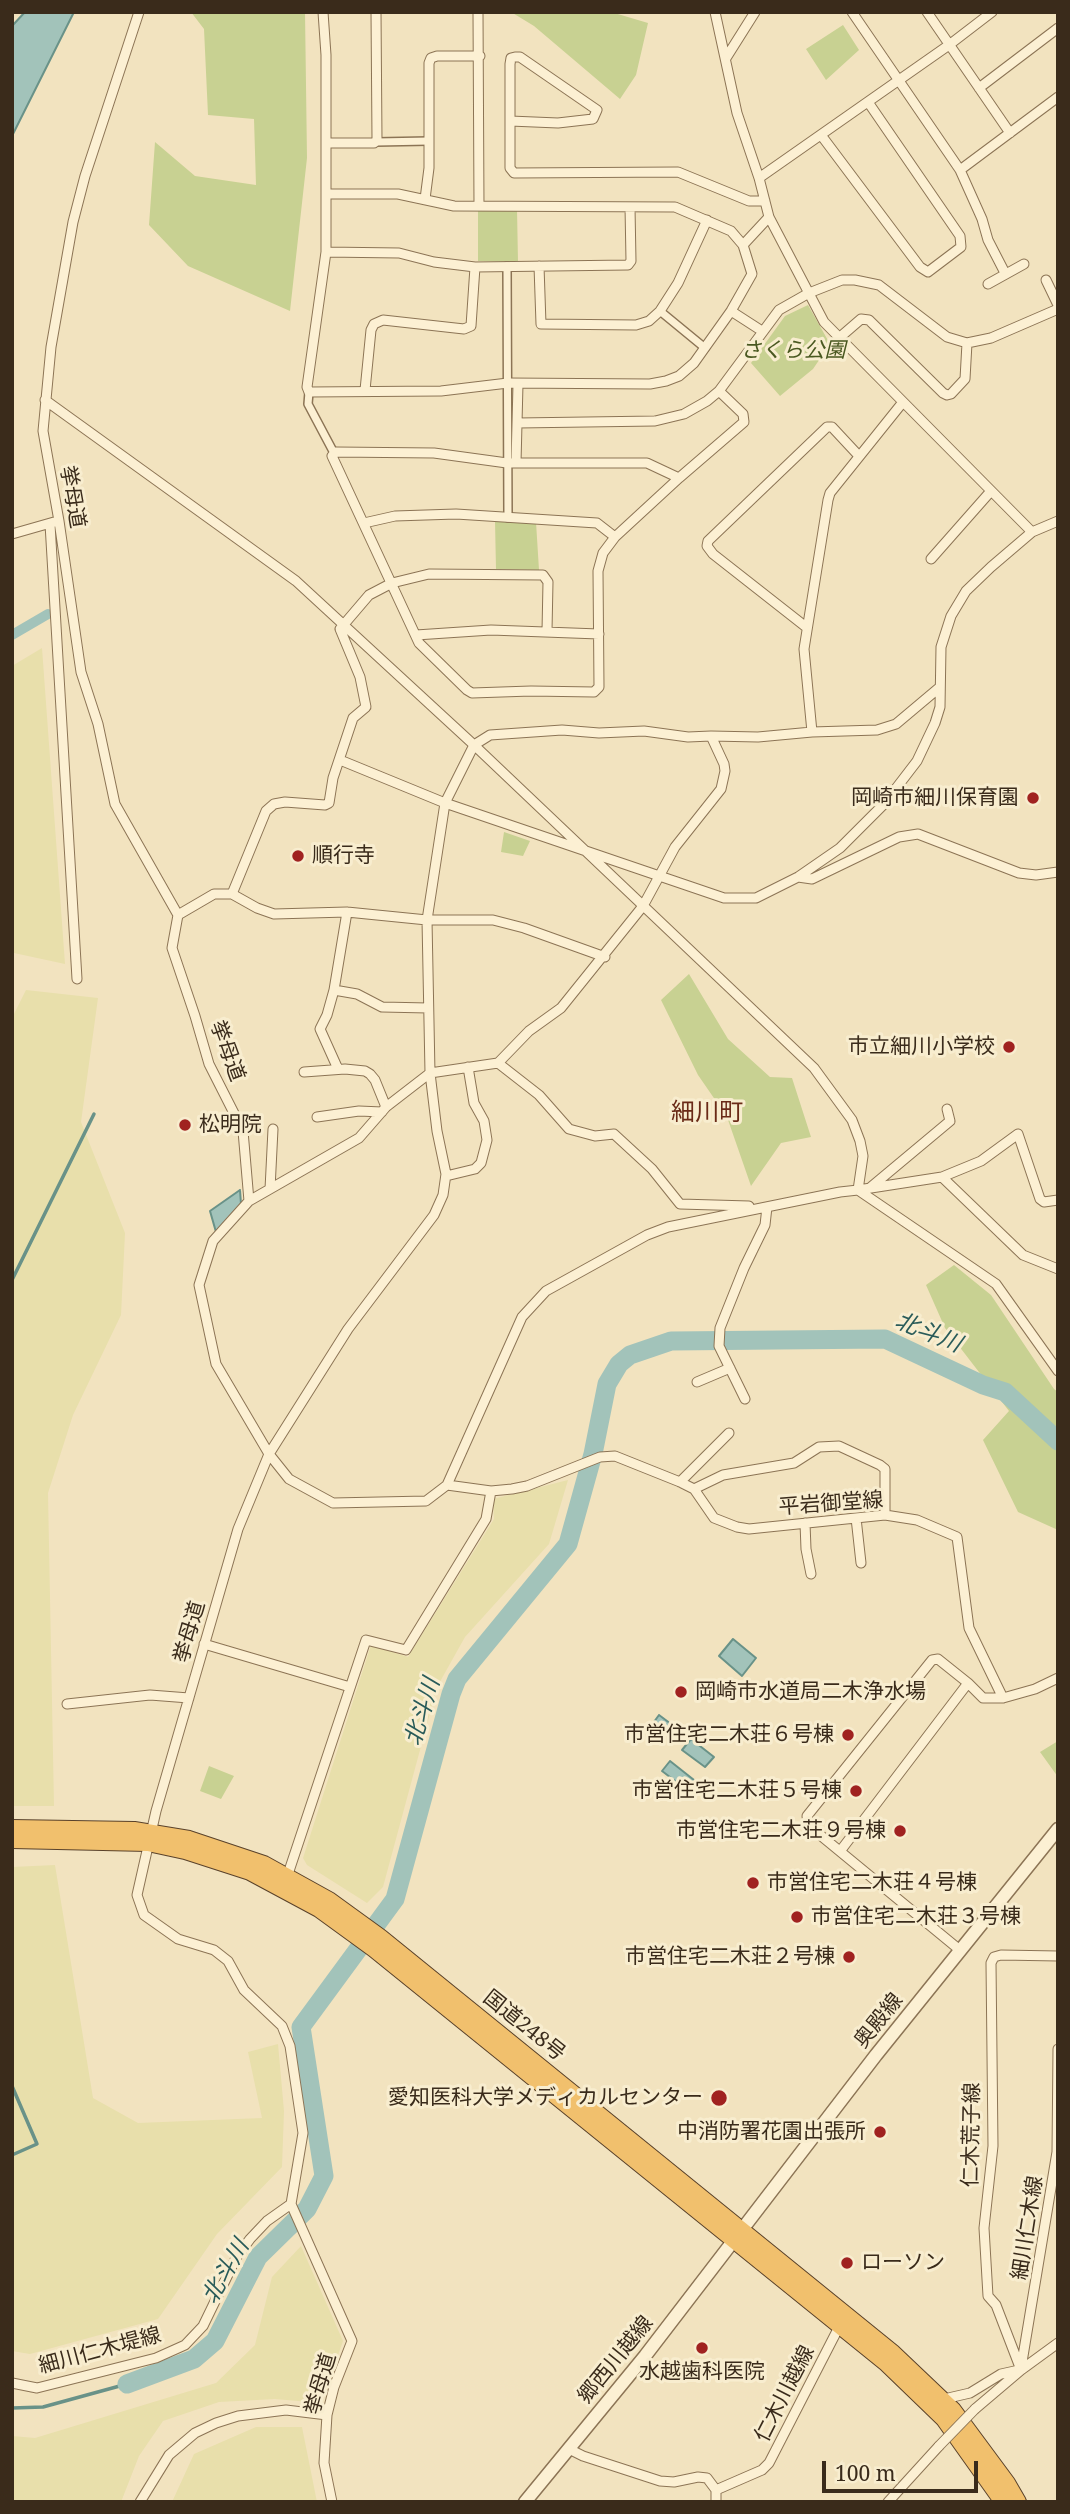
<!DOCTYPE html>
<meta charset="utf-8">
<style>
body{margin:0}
#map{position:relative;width:1070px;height:2514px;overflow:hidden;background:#f2e3bf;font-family:"Noto Serif",serif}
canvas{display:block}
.frame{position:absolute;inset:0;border:14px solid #3a2b1b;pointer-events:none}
.scale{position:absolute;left:822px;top:2461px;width:156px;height:32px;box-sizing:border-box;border:4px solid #3a2b1b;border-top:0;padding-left:9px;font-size:21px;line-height:24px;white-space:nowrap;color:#3a2b1b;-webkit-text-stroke:5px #f8edcf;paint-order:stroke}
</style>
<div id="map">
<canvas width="1070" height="2514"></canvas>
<div class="frame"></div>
<div class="scale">100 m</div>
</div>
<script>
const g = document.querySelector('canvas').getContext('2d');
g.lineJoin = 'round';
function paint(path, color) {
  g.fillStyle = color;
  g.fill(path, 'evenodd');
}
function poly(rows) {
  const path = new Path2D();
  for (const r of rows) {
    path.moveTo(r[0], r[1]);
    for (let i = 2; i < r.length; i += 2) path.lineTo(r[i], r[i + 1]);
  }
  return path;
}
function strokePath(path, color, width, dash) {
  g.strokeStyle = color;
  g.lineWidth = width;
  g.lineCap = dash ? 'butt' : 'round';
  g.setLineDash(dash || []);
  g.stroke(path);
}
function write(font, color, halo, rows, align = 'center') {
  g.font = font + ' "Noto Serif","Noto Sans JP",serif';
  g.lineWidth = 6;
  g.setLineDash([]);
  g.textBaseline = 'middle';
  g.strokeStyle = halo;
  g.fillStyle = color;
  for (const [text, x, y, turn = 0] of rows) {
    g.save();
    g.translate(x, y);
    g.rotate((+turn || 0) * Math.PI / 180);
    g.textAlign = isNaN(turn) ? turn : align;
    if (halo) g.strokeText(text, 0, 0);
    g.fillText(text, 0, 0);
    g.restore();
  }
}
paint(poly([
 [42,648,65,964,14,953,12,956,12,666],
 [26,990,98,998,81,1122,125,1233,121,1315,73,1415,48,1493,54,1806,12,1806,12,1018],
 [568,1480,549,1544,465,1637,437,1687,383,1887,367,1903,307,1865,303,1858,371,1645,408,1657,494,1519,493,1499],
 [55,1865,93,2098,138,2123,262,2118,248,2052,278,2044,284,2111,282,2167,217,2234,158,2319,30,2354,12,2351,12,1867],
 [301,2246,343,2341,321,2403,275,2399,219,2402,163,2421,139,2456,121,2502,12,2502,12,2436,35,2438,216,2383,255,2345,272,2277],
 [256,2427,302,2427,317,2502,172,2502,194,2454]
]), '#e8dfab');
paint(poly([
 [191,12,305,12,307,158,290,311,188,266,149,225,155,142,195,176,256,185,254,119,208,115,204,29],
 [511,12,611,12,648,23,636,75,620,99,534,26],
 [843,25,859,50,826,80,806,49],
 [478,209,517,209,518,262,478,261],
 [808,305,830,344,813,369,780,396,751,363,785,316],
 [495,521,536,522,539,570,496,569],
 [504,832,530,841,523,856,501,852],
 [689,974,728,1039,770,1077,792,1078,811,1137,781,1143,751,1186,727,1117,698,1075,661,1000],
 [954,1265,991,1295,1054,1389,1058,1392,1058,1530,1018,1512,983,1440,1009,1411,945,1328,926,1285],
 [1058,1741,1058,1777,1040,1752],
 [209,1766,234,1776,221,1799,200,1791]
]), '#c8d192');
const water = poly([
 [25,12,74,12,12,136,12,26,25,12],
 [240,1190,241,1204,216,1232,210,1211,240,1190],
 [733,1639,756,1658,742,1676,719,1656,733,1639],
 [659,1715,671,1724,663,1734,651,1726,659,1715],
 [691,1739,714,1757,705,1767,682,1750,691,1739],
 [670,1761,694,1780,687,1790,662,1771,670,1761]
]);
paint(water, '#a2c3ba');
strokePath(water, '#699288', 2);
strokePath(poly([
 [12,1280,94,1114],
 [12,2086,37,2144,12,2155],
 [12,2408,43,2407,127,2384]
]), '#699288', 3.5);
strokePath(poly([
 [12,635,48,614]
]), '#a2c3ba', 10);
strokePath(poly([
 [127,2384,194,2359,215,2341,258,2257,307,2209,324,2176,301,2027,395,1899,451,1694,457,1679,568,1544,593,1454,607,1384,619,1364,630,1355,671,1341,885,1339,983,1385,1005,1392,1058,1441]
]), '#a2c3ba', 19);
const pedestrian = poly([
 [376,142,429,141],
 [507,266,508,518],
 [660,311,705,348],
 [309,392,308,404,334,453]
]);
const minor = poly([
 [139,12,85,176,73,222,51,347,43,431,59,521,81,672,98,724,115,804,178,915,172,948,195,1016,209,1064,243,1131,249,1201],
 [323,12,326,55,326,252,307,387,309,392,441,391,508,383,650,384,666,381,679,376,694,363,731,311,752,274,743,245,731,231,675,207,454,206,398,194,326,194],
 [478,12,479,206],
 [715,12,737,113,759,178,769,217,824,322,1032,532],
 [852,12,960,170,982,219,988,240,1005,273],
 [927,12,1010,133],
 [726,58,755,12],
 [979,88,1058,28],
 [510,121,558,123,593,119,597,110,520,57,515,57,511,58,510,64,510,168,514,173,678,172,749,201,765,201],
 [821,135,920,267,928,272,961,247,960,236,868,102],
 [327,143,374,143,377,140,376,12],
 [960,170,1058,97],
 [759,178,949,45,992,12],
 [425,199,429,168,429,63,431,58,437,56,480,56],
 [743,245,769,217],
 [326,252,399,253,434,262,475,267],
 [539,266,541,324,636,325,649,321,660,311,678,283,707,220],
 [1046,280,1058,305],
 [988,284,1024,264],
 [731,311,762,331],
 [839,338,861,319,869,320,943,393,947,395,951,394,965,379,967,343],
 [365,390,371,330,374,324,383,320,464,329,471,326,475,267,628,265,631,261,630,207],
 [45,400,296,581,474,745,814,1068,852,1120,860,1141,863,1156,858,1190,942,1177,981,1161,1018,1134,1040,1199,1044,1202,1058,1200],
 [518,423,655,421,684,414,707,401,719,391,779,310,809,293,842,280,855,280,879,285,947,337,967,343,991,338,1058,309],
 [516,463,518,384],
 [679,478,647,463,507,463,434,453,336,452,332,456,419,643,467,690,472,693,531,691,594,692,599,687,598,571,603,553,615,537,679,478,744,422,743,414,719,391],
 [364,523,395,516,456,514,597,523,615,537],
 [50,524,77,979],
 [12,534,54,522],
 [931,559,991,491],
 [806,627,713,554,707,546,708,541,827,427,832,427,859,456],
 [416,635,491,630,599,634],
 [940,687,896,724,877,730,812,732,758,737,711,736,724,764,725,771,721,789,675,847,643,906,561,1008,529,1031,498,1063,430,1073,386,1107,359,1138,249,1201,213,1241,199,1285,216,1364,269,1454,289,1479,333,1503,426,1501,447,1485,522,1317,546,1291,647,1235,668,1227,840,1192,858,1190,996,1284,1058,1371],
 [812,732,804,649,828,500,830,493,903,402],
 [340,760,445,803,724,898,756,898,798,877,840,848,884,804,917,761,935,723,940,707,941,647,951,616,966,591,991,567,1032,532,1058,521],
 [798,877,812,879,899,837,918,834,1019,873,1036,875,1058,872],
 [232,894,266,811,274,804,285,802,325,805,329,803,333,778,353,718,366,707,360,677,340,629,369,595,392,583,429,574,543,575,548,582,547,631],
 [178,915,214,894,232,894,257,908,274,914,347,912,427,920,493,920,524,928,605,957],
 [334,990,357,994,382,1007,428,1008],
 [498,1063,539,1095,569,1129,595,1136,614,1134,652,1169,680,1204,749,1206],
 [338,1069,320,1029,327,1015,334,990,347,912],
 [304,1072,345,1069,365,1071,370,1074,375,1080,386,1107],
 [317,1117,359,1111,382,1112],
 [446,1176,475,1169,481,1163,487,1140,484,1121,474,1103,468,1067],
 [942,1177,1023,1255,1058,1269],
 [871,1187,950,1121,947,1109],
 [270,1189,273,1129],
 [697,1382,730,1368],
 [745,1399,719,1346,720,1328,744,1268,765,1225,767,1207],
 [680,1482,729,1433],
 [447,1485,491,1491,512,1489,527,1486,600,1457,615,1456,680,1482,694,1489,714,1518,737,1527,749,1529,885,1515,917,1520,957,1537,969,1628,1003,1698],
 [694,1489,723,1475,794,1463,819,1447,839,1446,880,1465,885,1469,885,1515],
 [856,1518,861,1563],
 [805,1523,806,1549,811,1574],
 [204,1644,350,1687],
 [67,1704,150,1695,189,1698],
 [841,1850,968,1683],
 [287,1877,366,1640,406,1650,486,1519,491,1491],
 [961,1951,808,1825,807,1816,932,1660,938,1659,968,1683,983,1698,1003,1698,1035,1689,1058,1678],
 [291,2204,303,2133,290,2046,282,2026,244,1990,228,1961,214,1950,178,1939,144,1915,137,1895,156,1811,238,1529,269,1454,348,1329,434,1215,443,1195,446,1174,437,1131,430,1073,427,920,445,803,474,745,490,735,562,730,599,733,644,731,688,737,711,736],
 [291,2204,352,2341,334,2387,327,2415,324,2463,332,2502],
 [1021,2368,1057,2152,1058,2049],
 [1021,2370,996,2305,988,2296,984,2228,993,2146,991,1963,994,1957,1001,1955,1058,1956],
 [12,2383,37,2388,156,2358,185,2345,203,2326,236,2258,250,2239,267,2221,291,2204],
 [944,2399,970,2393,1001,2374,1019,2370],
 [975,2409,1021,2370,1058,2343],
 [569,2449,583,2456,660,2481,674,2482,698,2477,707,2478,716,2490,716,2502],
 [716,2490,762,2470,769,2463,840,2325],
 [140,2502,169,2455,195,2433,216,2423,238,2416,286,2410,327,2415],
 [888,2502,939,2446]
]);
const tertiary = poly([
 [525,2502,645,2356,876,2055,1058,1829]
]);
const trunk = poly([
 [12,1828,134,1830,189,1839,264,1864,329,1900,380,1937,893,2353,953,2410,1007,2483,1018,2502],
 [12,1840,148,1843,185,1851,250,1872,319,1909,374,1949,886,2363,944,2419,1003,2502]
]);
strokePath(pedestrian, '#8c7455', 10);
strokePath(minor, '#8c7455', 11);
strokePath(tertiary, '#8c7455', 15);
strokePath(trunk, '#59412a', 18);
strokePath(pedestrian, '#fcf0d3', 7);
strokePath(minor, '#fcf0d3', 9);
strokePath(tertiary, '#fcf0d3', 12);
strokePath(trunk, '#f1c06d', 16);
const minorBridge = poly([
 [939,2446,975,2409]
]);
strokePath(minorBridge, '#8c7455', 11, []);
strokePath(minorBridge, '#fcf0d3', 9);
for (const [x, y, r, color] of [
 [1033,798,7,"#a02220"],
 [298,856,7,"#a02220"],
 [1009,1047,7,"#a02220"],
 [185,1125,7,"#a02220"],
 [681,1692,7,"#a02220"],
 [848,1735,7,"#a02220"],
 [856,1791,7,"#a02220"],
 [900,1831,7,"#a02220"],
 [753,1883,7,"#a02220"],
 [797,1917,7,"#a02220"],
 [849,1957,7,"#a02220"],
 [719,2098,9,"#a02220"],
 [880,2132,7,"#a02220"],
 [847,2263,7,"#a02220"],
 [702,2348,7,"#a02220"]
]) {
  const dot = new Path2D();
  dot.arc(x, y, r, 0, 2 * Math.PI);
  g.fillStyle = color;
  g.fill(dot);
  strokePath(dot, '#f8edcf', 2.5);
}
write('italic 21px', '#495820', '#f8edcf', [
 ["さくら公園",793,351]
]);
write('21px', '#3a2b1b', '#f8edcf', [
 ["挙母道",72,497,80],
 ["挙母道",227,1051,70],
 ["平岩御堂線",831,1504,-4],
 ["挙母道",190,1632,-74],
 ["奥殿線",879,2021,-51],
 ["国道248号",524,2026,39],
 ["仁木荒子線",972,2135,-89],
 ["細川仁木線",1028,2228,-81],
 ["細川仁木堤線",100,2351,-15],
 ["郷西川越線",616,2360,-51],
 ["挙母道",321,2384,-74],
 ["仁木川越線",785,2394,-63]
]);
write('21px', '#3a2b1b', '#f8edcf', [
 ["岡崎市細川保育園",1019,798],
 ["順行寺",312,856,"left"],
 ["市立細川小学校",995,1047],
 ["松明院",199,1125,"left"],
 ["岡崎市水道局二木浄水場",695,1692,"left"],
 ["市営住宅二木荘６号棟",834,1735],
 ["市営住宅二木荘５号棟",842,1791],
 ["市営住宅二木荘９号棟",886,1831],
 ["市営住宅二木荘４号棟",767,1883,"left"],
 ["市営住宅二木荘３号棟",811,1917,"left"],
 ["市営住宅二木荘２号棟",835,1957],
 ["愛知医科大学メディカルセンター",703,2098],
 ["中消防署花園出張所",866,2132],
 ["ローソン",861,2263,"left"],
 ["水越歯科医院",702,2372,"center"]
], 'right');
write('italic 23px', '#295b59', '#f8edcf', [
 ["北斗川",928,1333,22],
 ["北斗川",423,1712,-73],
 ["北斗川",226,2272,-60]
]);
write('24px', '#6a2a17', '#f8edcf', [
 ["細川町",707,1113]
]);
</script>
